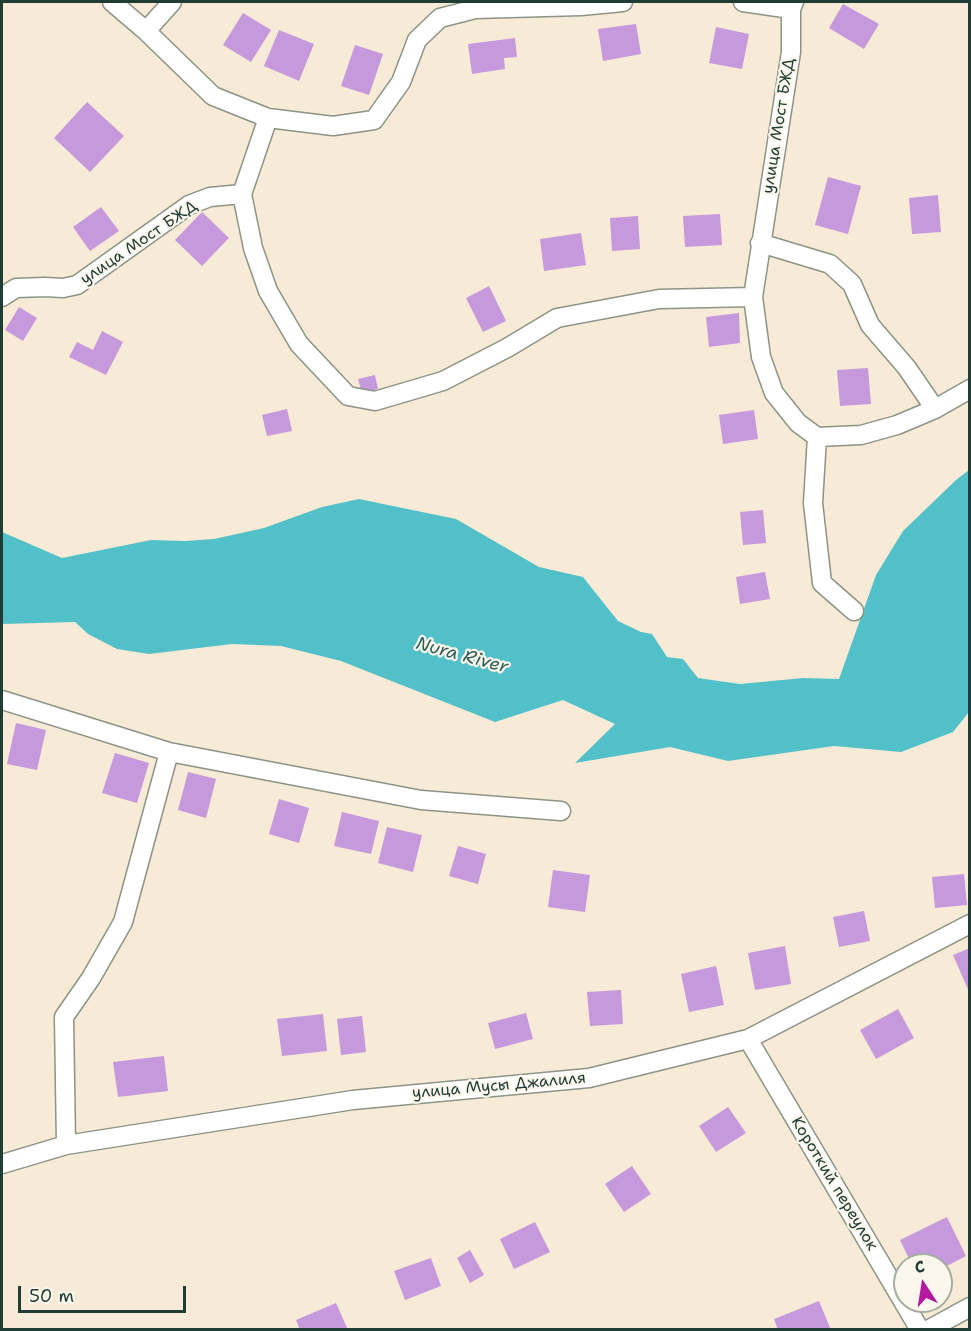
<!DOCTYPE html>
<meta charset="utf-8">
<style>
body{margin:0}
#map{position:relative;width:971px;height:1331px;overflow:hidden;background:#f7ead6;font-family:"Shantell Sans",sans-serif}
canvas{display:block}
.frame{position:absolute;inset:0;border:3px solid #1f3d34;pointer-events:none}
.north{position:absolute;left:893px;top:1253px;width:60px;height:60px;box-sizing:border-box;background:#fbf7ec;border:2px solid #a3ada2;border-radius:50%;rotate:348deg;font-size:16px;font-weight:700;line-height:24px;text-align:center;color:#1f3d34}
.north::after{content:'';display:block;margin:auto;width:21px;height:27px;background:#b5179e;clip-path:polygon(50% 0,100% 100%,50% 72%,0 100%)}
.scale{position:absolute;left:18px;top:1286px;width:168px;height:27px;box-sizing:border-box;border:3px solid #1f3d34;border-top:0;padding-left:8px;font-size:18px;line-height:21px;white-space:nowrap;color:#1f3d34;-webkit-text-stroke:4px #fbf7ec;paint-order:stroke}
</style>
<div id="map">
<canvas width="971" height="1331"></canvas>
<div class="frame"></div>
<div class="north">С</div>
<div class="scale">50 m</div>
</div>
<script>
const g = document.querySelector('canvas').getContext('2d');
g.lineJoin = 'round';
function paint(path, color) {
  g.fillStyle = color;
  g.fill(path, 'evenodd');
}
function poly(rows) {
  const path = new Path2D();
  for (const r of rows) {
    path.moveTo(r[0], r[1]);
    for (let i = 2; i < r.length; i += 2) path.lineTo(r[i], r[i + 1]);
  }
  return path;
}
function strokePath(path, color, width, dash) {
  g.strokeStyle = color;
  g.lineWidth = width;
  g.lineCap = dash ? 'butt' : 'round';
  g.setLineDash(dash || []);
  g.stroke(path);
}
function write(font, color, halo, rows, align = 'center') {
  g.font = font + ' "Shantell Sans",sans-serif';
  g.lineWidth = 4.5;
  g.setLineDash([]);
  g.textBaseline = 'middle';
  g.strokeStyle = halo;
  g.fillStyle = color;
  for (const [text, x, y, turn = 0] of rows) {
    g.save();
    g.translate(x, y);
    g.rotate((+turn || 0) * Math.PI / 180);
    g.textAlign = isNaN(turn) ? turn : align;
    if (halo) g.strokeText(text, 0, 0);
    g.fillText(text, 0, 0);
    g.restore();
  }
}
paint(poly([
 [969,470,969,712,953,732,901,752,834,746,728,761,670,747,575,763,615,724,563,700,495,722,341,661,281,646,232,644,149,654,117,649,88,634,75,622,2,624,2,532,62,558,151,540,185,541,214,539,264,528,322,507,359,499,456,519,539,567,583,577,618,621,641,632,652,634,667,657,683,659,698,678,740,684,803,678,839,679,876,575,903,531,956,480]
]), '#52c0c8');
paint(poly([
 [843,4,879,24,864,49,829,28],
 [243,13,271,30,251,62,223,45],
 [636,24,641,54,603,61,598,29],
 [716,27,749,34,742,69,709,63],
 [279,30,314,44,299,81,264,66],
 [515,38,517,57,504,58,505,69,472,74,468,44],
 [355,45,383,54,369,95,341,86],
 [87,102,124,136,90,172,54,138],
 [828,177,861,186,848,234,815,225],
 [938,195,941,232,912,234,909,198],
 [101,207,119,231,90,251,73,227],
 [202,212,229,238,202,266,175,240],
 [720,214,722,245,685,247,683,216],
 [638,216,640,249,612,251,610,218],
 [581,233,586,265,544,271,540,239],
 [489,286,506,321,483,332,466,298],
 [19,307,37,318,23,341,5,330],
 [739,313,740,343,709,347,706,317],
 [102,331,123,342,106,375,69,357,77,342,93,350],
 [868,368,871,404,840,406,837,370],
 [375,375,378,389,362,393,358,379],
 [287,409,292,431,267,436,262,415],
 [754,410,758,439,723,444,719,415],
 [763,510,766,543,743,545,740,512],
 [765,572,770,599,740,604,736,577],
 [16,723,46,730,37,770,7,764],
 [115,753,149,763,137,803,102,793],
 [188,772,216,779,206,818,178,810],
 [279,799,309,808,299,843,269,834],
 [342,812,379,821,371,854,334,846],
 [387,827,422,835,413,872,378,863],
 [458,846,486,854,478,884,449,876],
 [553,870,590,875,585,912,548,907],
 [964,874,967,905,935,908,932,877],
 [864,911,870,941,839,947,833,917],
 [785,946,791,984,755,990,748,953],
 [970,948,970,994,953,955],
 [716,966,724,1005,689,1012,681,974],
 [621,990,623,1024,590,1026,587,992],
 [898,1009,914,1038,876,1059,860,1030],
 [526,1013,533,1039,495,1049,488,1023],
 [323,1014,327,1051,282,1056,277,1019],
 [362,1016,366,1052,341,1055,337,1019],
 [164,1056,168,1091,118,1097,113,1062],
 [728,1107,746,1133,716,1152,699,1126],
 [632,1166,651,1194,624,1212,605,1184],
 [947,1217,966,1256,941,1269,941,1265,912,1265,900,1240],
 [535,1222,550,1252,514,1269,500,1239],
 [470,1250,484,1275,470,1283,457,1258],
 [431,1258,441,1286,405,1300,394,1271],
 [819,1301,831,1330,778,1330,774,1319],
 [336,1303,348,1330,300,1330,296,1320]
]), '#c599dc');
const street = poly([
 [112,2,146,31,213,96,268,118,333,126,374,120,401,82,417,40,440,18,475,9,581,6,623,2],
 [743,2,791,9],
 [794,2,791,9,791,52,753,297,761,357,774,393,798,423,817,437,861,435,897,425,935,409,970,389],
 [146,31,172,2],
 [268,118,242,194,253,248,268,291,299,344,348,396,375,401,443,381,507,348,557,318,659,299,753,297],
 [760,243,830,264,852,284,870,325,907,368,935,409],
 [2,297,16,288,45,287,63,288,77,285,189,205,210,197,242,194],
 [817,437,813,503,822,583,854,611],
 [2,700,169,752,421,800,561,811],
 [748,1039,920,1330],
 [66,1145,64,1017,91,978,123,922,169,752],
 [2,1164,66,1145,353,1100,589,1078,748,1039,970,924],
 [928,1330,970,1307]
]);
strokePath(street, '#8b9485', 21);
strokePath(street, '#fff', 18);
write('16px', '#1f3d34', '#fbf7ec', [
 ["улица Мост БЖД",779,126,-81],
 ["улица Мост БЖД",139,243,-34],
 ["улица Мусы Джалиля",499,1086,-5],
 ["Короткий переулок",834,1184,59]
]);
write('italic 18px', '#2c5e59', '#fbf7ec', [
 ["Nura River",462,656,15]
]);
</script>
